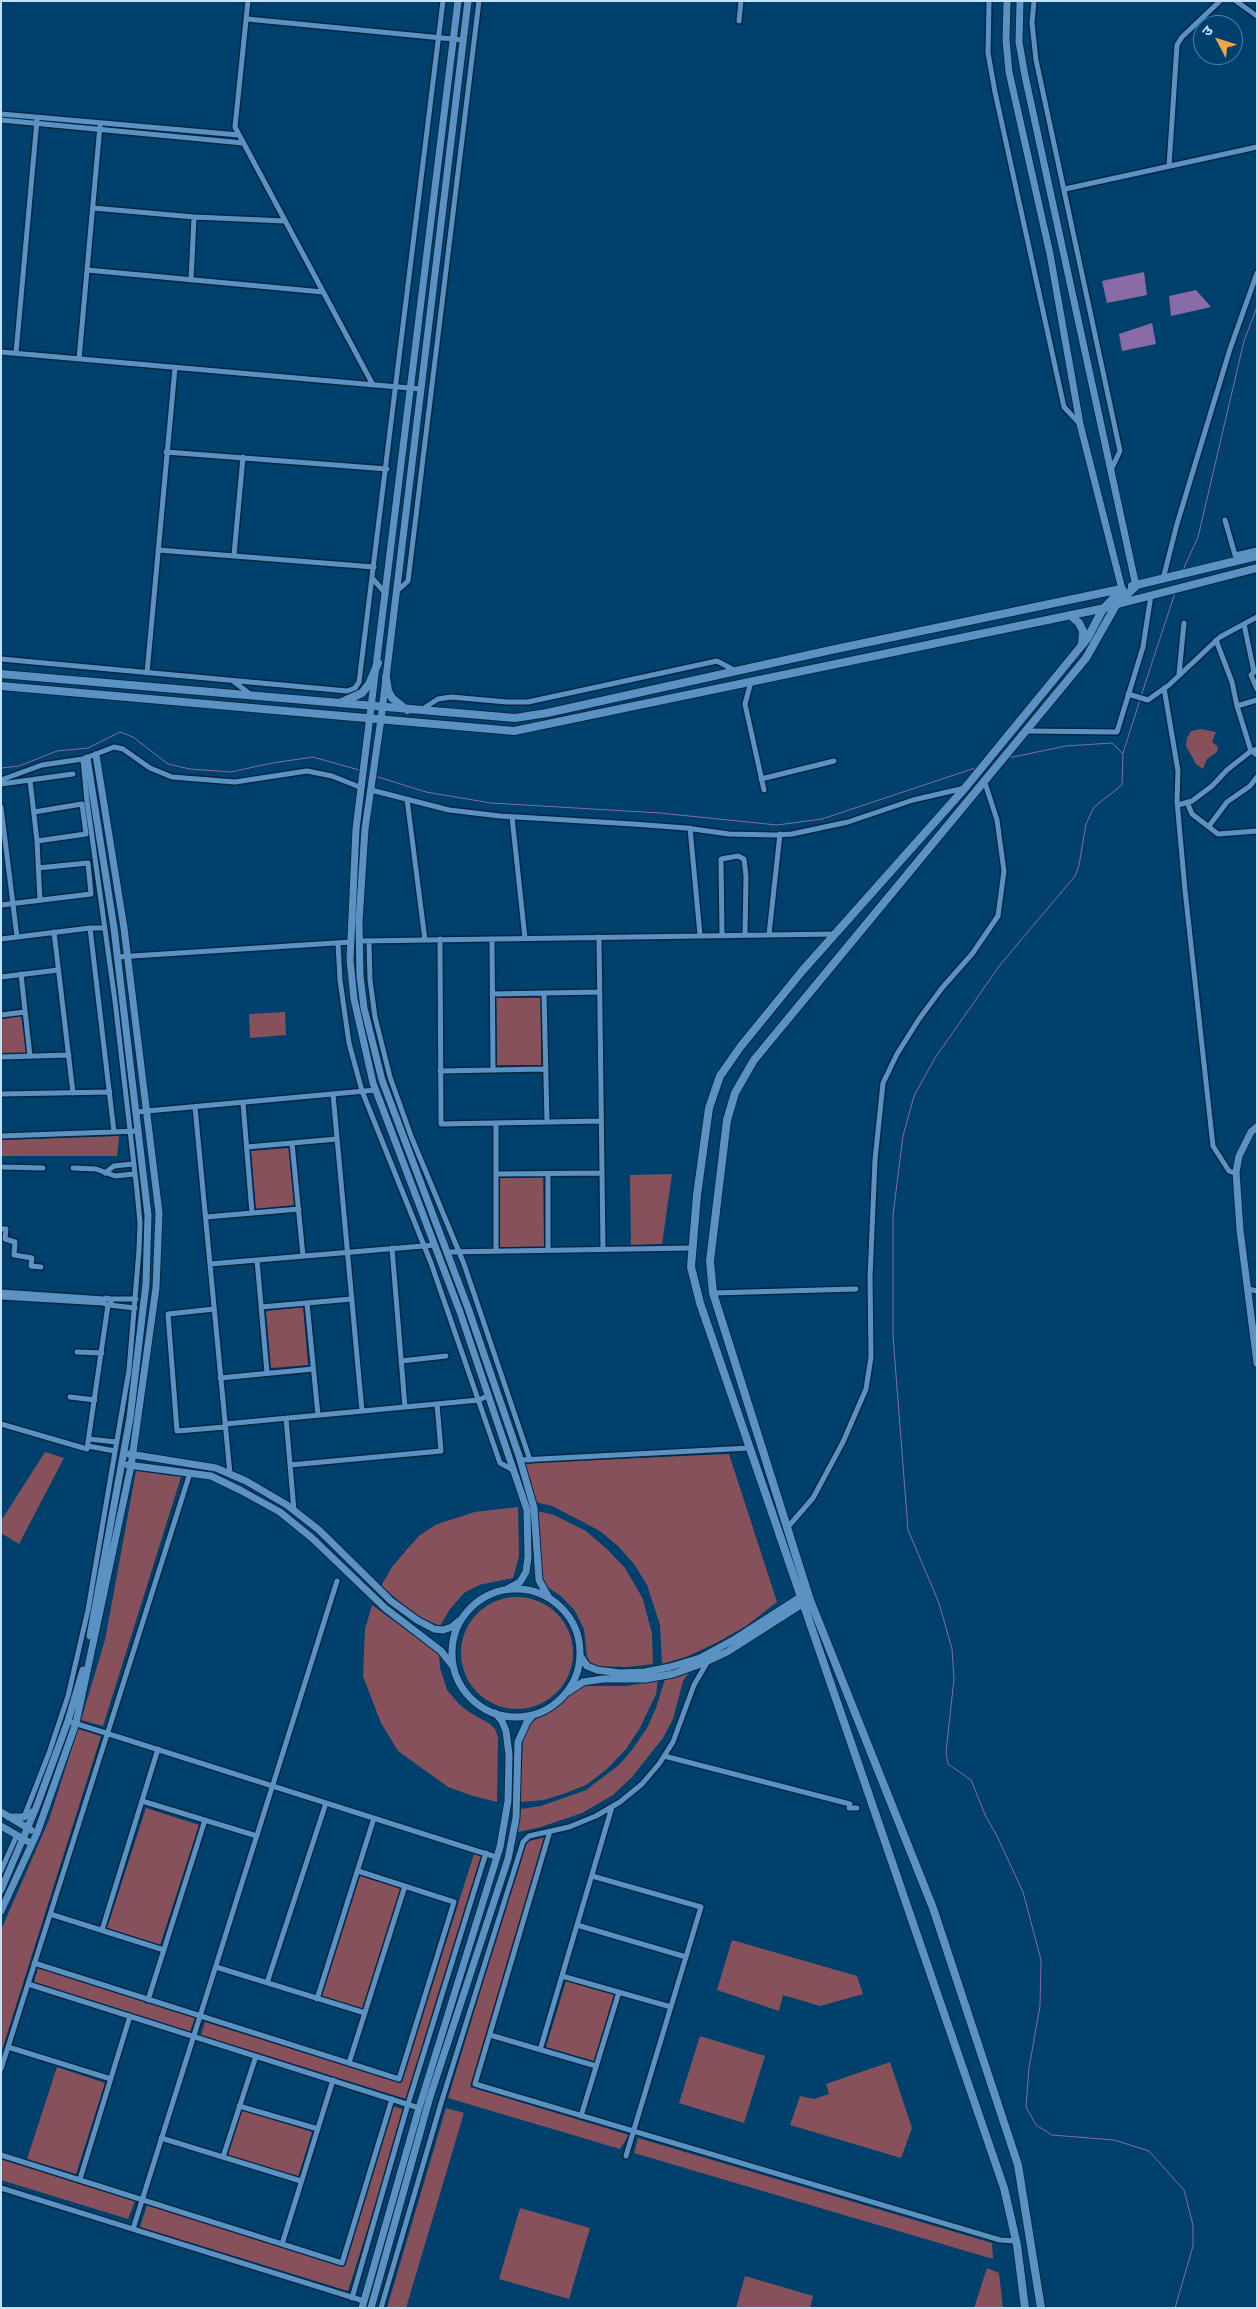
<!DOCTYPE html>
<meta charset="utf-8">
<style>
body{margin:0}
#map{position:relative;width:1258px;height:2309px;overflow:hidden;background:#00406d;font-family:"Crimson Pro","Noto Sans Devanagari",serif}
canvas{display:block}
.frame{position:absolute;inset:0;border:2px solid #c4e1fc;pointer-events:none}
.north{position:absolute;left:1193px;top:15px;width:50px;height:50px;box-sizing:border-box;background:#00406d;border:1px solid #4e80a6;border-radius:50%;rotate:310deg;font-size:14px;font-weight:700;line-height:20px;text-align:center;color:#c4e1fc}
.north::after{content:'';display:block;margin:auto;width:18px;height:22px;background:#f4a444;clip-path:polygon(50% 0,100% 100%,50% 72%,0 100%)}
</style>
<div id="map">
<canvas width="1258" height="2309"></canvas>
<div class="frame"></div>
<div class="north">उ</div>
</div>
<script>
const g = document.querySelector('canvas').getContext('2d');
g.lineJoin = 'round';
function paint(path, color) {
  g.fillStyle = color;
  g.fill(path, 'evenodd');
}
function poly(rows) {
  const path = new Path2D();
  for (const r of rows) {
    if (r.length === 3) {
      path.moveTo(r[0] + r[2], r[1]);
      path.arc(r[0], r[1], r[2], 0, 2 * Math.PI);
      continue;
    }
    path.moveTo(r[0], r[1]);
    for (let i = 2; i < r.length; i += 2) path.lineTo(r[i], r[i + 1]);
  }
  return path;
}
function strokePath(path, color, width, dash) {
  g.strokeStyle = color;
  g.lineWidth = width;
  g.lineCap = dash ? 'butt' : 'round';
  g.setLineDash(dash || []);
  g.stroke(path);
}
paint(poly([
 [1201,729,1216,732,1212,742,1218,747,1217,752,1207,759,1203,769,1196,764,1186,746,1187,738,1191,731],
 [496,998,541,998,541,1065,497,1065],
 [285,1012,286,1035,250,1038,249,1014],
 [21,1016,27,1053,1,1054,1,1018],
 [119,1136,117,1156,1,1156,1,1140],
 [289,1148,294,1205,256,1209,251,1151],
 [672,1174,662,1244,631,1245,630,1175],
 [543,1177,544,1247,499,1247,499,1178],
 [303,1307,308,1365,271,1368,266,1311],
 [45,1452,64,1458,19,1544,1,1533,1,1521],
 [729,1454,777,1602,746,1626,716,1643,686,1657,662,1664,660,1625,647,1585,634,1564,619,1547,600,1531,552,1506,535,1502,524,1463],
 [136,1471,181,1477,103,1726,81,1720,105,1640],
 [518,1507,519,1556,513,1578,479,1585,464,1593,450,1609,440,1626,417,1616,381,1586,392,1567,409,1547,420,1535,437,1524,475,1512],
 [537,1511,554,1515,586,1531,607,1549,625,1568,643,1599,652,1634,653,1664,627,1667,597,1666,590,1662,587,1657,584,1629,575,1611,561,1596,547,1587,542,1579],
 [517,1653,56],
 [372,1605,439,1654,440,1668,447,1690,459,1704,469,1712,490,1724,495,1729,498,1737,497,1802,473,1796,448,1787,398,1751,381,1723,363,1676,365,1629],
 [691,1670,683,1681,673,1719,663,1738,632,1777,613,1795,582,1813,541,1827,518,1832,521,1809,541,1806,586,1790,619,1765,632,1750,647,1728,656,1708,665,1679],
 [658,1680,656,1694,640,1728,626,1749,607,1769,586,1785,566,1793,544,1800,520,1802,523,1741,529,1723,555,1709,580,1686,627,1686],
 [78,1729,101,1736,1,2053,1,1930,49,1820],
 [146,1808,199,1825,160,1945,107,1928],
 [546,1837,470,2087,629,2135,620,2149,448,2098,525,1842],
 [474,1854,483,1857,406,2099,201,2035,205,2022,401,2083],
 [360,1876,401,1889,362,2010,321,1997],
 [732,1940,857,1976,863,1994,820,2006,783,1995,779,2011,717,1990],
 [38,1968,195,2018,190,2032,34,1982],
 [566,1981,614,1995,594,2061,546,2047],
 [700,2036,765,2056,744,2123,679,2103],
 [890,2062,912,2128,901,2158,790,2125,800,2096,814,2099,829,2094,826,2084],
 [57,2067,105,2083,76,2174,27,2159],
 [393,2106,405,2110,348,2291,140,2227,147,2205,343,2266],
 [446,2108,464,2113,406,2308,387,2308],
 [242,2110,312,2132,298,2177,228,2155],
 [638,2138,992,2243,993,2259,634,2153],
 [1,2159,135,2201,128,2219,1,2180],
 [520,2208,590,2228,569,2299,499,2279],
 [987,2268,999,2273,1003,2308,974,2308],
 [745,2276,813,2296,810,2308,736,2308]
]), '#87515c');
paint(poly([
 [1144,272,1147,295,1107,303,1102,281],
 [1196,290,1211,307,1171,316,1169,296],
 [1152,323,1156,344,1122,351,1119,334]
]), '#896ba6');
strokePath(poly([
 [1183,570,1198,537,1244,341,1257,307],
 [1141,696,1175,593],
 [1123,753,1140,700],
 [1008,758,1066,746,1112,743,1123,754,1122,785,1094,807,1086,824,1079,865,1075,876,1000,965,935,1058,914,1096,903,1136,893,1215,893,1336,908,1530,939,1603,952,1649,954,1679,946,1752,948,1764,971,1780,986,1817,997,1836,1023,1892,1041,1960,1040,2006,1029,2068,1026,2107,1036,2125,1052,2135,1114,2140,1149,2151,1184,2190,1193,2225,1193,2246,1175,2308],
 [989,764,997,761],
 [1,768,19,766,57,751,88,748,120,732,133,737,168,764,190,769,231,772,272,763,313,757,359,770],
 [375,776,426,792,491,803,660,813,777,825,822,819,978,767]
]), '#896ba6', 1);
const minor = poly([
 [248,1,235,127,373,385],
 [989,1,988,53,995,92,1064,407,1079,423],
 [1034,1,1032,23,1036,60,1120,451,1111,470],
 [1236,1,1257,16],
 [247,19,463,40],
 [739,21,741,1],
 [1,114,239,135],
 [1,120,243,143],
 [1169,166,1177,45,1182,37,1220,1],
 [1065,189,1257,147],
 [93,208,194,217,285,221],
 [87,270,323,292],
 [191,280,194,217],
 [1,352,421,389],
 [16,353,37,120],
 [79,359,100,126],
 [166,452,387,469],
 [1225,520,1235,555,1257,550],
 [158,550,374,567],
 [234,555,243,457],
 [373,579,386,594],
 [1163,579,1177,524,1230,349,1257,273],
 [397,591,408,581,479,1],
 [1244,624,1254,672,1251,675,1257,689],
 [1216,640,1232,682,1237,706,1257,700],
 [1,659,347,691,355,688,359,682,443,1],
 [147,673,175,368],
 [1179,674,1184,623],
 [233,681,250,694],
 [751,682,745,704,764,790],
 [1164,688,1178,771,1177,801,1185,890,1213,1146,1229,1171,1237,1174],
 [1128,694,1148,700,1169,685,1220,637,1257,617],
 [1237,706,1251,751,1257,755],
 [421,710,438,699,451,697,507,702,528,702,717,661,736,671],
 [1027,731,1117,732,1143,647,1151,595],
 [761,779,834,761],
 [1,780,42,765,83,759,114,747,123,749,150,768,172,777,235,782,307,771,332,776,362,788],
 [30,780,37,841,40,900],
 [1,784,73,774],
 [371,790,449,810,500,816,633,824,686,828,729,834,775,835,792,834,848,822,913,800,965,788],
 [407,799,425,940],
 [1187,802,1192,814,1218,834,1257,831],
 [1178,805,1192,801,1212,786,1227,770,1251,751,1257,749],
 [1,807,17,937],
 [34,812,82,804,86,834,37,841],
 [512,817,525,938],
 [1209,826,1227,802,1250,786,1257,777],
 [690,828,700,935],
 [1,905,91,894,88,863,38,868],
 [90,928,114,1132],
 [54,932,73,1093],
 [769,934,780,834],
 [722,935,721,859,738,856,744,859,746,876,745,935],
 [599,937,603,1250],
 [1,939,90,928,104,928],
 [440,939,441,1124,601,1121],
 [492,939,493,1070],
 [360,941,835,934],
 [369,941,370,980,375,1017,390,1077,411,1136,464,1264,530,1460],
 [338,943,340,980,349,1043,362,1091,431,1263,500,1463,513,1470],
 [117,957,351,942],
 [21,974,30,1056],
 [1,977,58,970],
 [544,993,547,1122],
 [492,994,600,992],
 [1,1015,25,1012],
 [1,1057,69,1055],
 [440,1071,546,1069],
 [1,1094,110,1092],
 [333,1094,362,1411],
 [243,1103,252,1213],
 [195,1107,230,1474],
 [136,1112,376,1090],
 [1,1136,139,1131],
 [292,1143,303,1256],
 [247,1147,337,1139],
 [1,1167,43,1168],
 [73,1168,96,1169,115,1176,134,1174],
 [105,1173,114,1166,133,1164],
 [496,1174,602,1173],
 [548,1174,548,1250],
 [206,1217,299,1209],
 [1,1229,6,1229,5,1239,15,1242,14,1255,32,1258,31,1266,41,1267],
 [392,1248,405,1407],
 [496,1251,496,1123],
 [447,1252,692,1248],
 [257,1260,267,1373],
 [210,1264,435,1245],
 [1248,1289,1257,1291],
 [1,1292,104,1299],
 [713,1293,856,1289],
 [1,1297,103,1303],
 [110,1299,136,1299],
 [307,1303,318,1415],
 [109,1305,135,1308],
 [261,1307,352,1299],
 [214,1309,168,1314,177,1431,225,1427],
 [77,1352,102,1353],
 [401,1361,446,1356],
 [220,1378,313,1369],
 [70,1397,95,1400],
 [286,1418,294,1511],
 [1,1424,87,1449,108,1305,111,1303,110,1299,106,1298,103,1303,108,1305],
 [225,1424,479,1400,487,1396],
 [89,1439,116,1442],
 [88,1446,115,1451],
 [521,1460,750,1448],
 [290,1465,441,1451,437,1404],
 [787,1528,813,1498,843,1442,866,1389,871,1357,870,1277,875,1160,883,1083,897,1054,919,1019,942,988,972,954,998,916,1004,871,997,820,985,783],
 [68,1721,496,1857],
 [664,1756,850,1804,849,1808,857,1808],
 [142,1801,257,1836],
 [24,1817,49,1753,68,1696,88,1610,129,1370,139,1250,140,1223,137,1191,115,1001,87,801,83,759],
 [550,1831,475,2084,1000,2240,1016,2241],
 [1,1871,16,1837],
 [592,1876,701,1907,626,2156],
 [50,1914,164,1950],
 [577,1925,686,1957],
 [102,1930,158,1749],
 [34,1963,399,2079,454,1902,358,1871],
 [216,1967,365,2013],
 [562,1976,671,2007],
 [267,1983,326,1803],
 [28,1984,419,2108],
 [317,1999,374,1818],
 [148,2000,205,1820],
 [490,2035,596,2066],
 [8,2047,111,2079],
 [540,2050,612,1807],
 [349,2063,405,1886],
 [1,2069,190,1473],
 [239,2106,318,2129],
 [581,2116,619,1992],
 [161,2138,301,2181],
 [1,2155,342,2263,392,2099],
 [223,2157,256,2056],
 [80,2179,130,2016],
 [1,2188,364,2301],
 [133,2229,337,1581],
 [282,2244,333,2080],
 [352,2298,408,2104,486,1853],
 [381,2308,442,2100,523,1842,529,1836,569,1827,596,1816,620,1802,642,1784,659,1764,673,1742,694,1685,708,1661]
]);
const tertiary = poly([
 [458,1,356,829,350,960,354,999,373,1083,460,1312,527,1510,528,1557,526,1572,520,1582,507,1589],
 [468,1,381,719,365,829,359,921,360,976,364,1008,382,1080,468,1308,519,1456,534,1508,539,1580,549,1598],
 [1007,1,1006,40,1009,72,1050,254,1080,424,1122,589],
 [1020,1,1019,42,1025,76,1136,586],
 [87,758,114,928,148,1215,146,1284,130,1418,90,1636],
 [1257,1127,1251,1132,1239,1156,1236,1172,1240,1230,1257,1363],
 [129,1454,216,1468,246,1481,287,1505,319,1530,391,1601,417,1620,434,1629,443,1630,452,1627,459,1621],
 [128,1465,211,1476,240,1490,280,1512,312,1538,385,1608,441,1651,452,1665],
 [516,1653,64],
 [581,1657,587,1666,597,1670,620,1673,645,1672,670,1667,700,1658,735,1639,805,1594],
 [568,1692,583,1682,603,1679,646,1679,673,1674,701,1664,727,1652,807,1601],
 [1,1812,31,1830],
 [9,1817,24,1817,34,1811],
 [1,1826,27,1841],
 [1,1890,36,1808,68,1721,83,1670],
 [1,1911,37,1833,76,1723,131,1466,156,1288,159,1213,124,928,96,755],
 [362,2308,419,2108,500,1847,508,1801,509,1755,506,1731,502,1721,495,1713],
 [371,2308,430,2097,508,1859,516,1818,518,1742,527,1722,533,1715]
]);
const secondary = poly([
 [1132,586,1257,556],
 [1118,604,1257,568],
 [1070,615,1079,623,1083,631,1082,645],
 [1,674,515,718,547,713,831,650,1121,589],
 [386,677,388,691,392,698,407,710],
 [1,686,514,731,1105,608],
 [340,703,362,693,369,684,378,663],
 [1025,2308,1017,2245,1004,2188,700,1303,691,1267,697,1195,709,1108,720,1076,741,1046,803,970,965,788,1087,639,1103,609,1122,589],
 [1041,2308,1018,2165,933,1908,810,1600,713,1293,710,1261,727,1120,735,1093,754,1060,1086,658,1116,605,1136,586]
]);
strokePath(minor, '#08263f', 8);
strokePath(tertiary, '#08263f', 9);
strokePath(secondary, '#08263f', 10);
strokePath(minor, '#5a92c4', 5);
strokePath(tertiary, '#5a92c4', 7);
strokePath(secondary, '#5a92c4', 8);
</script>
